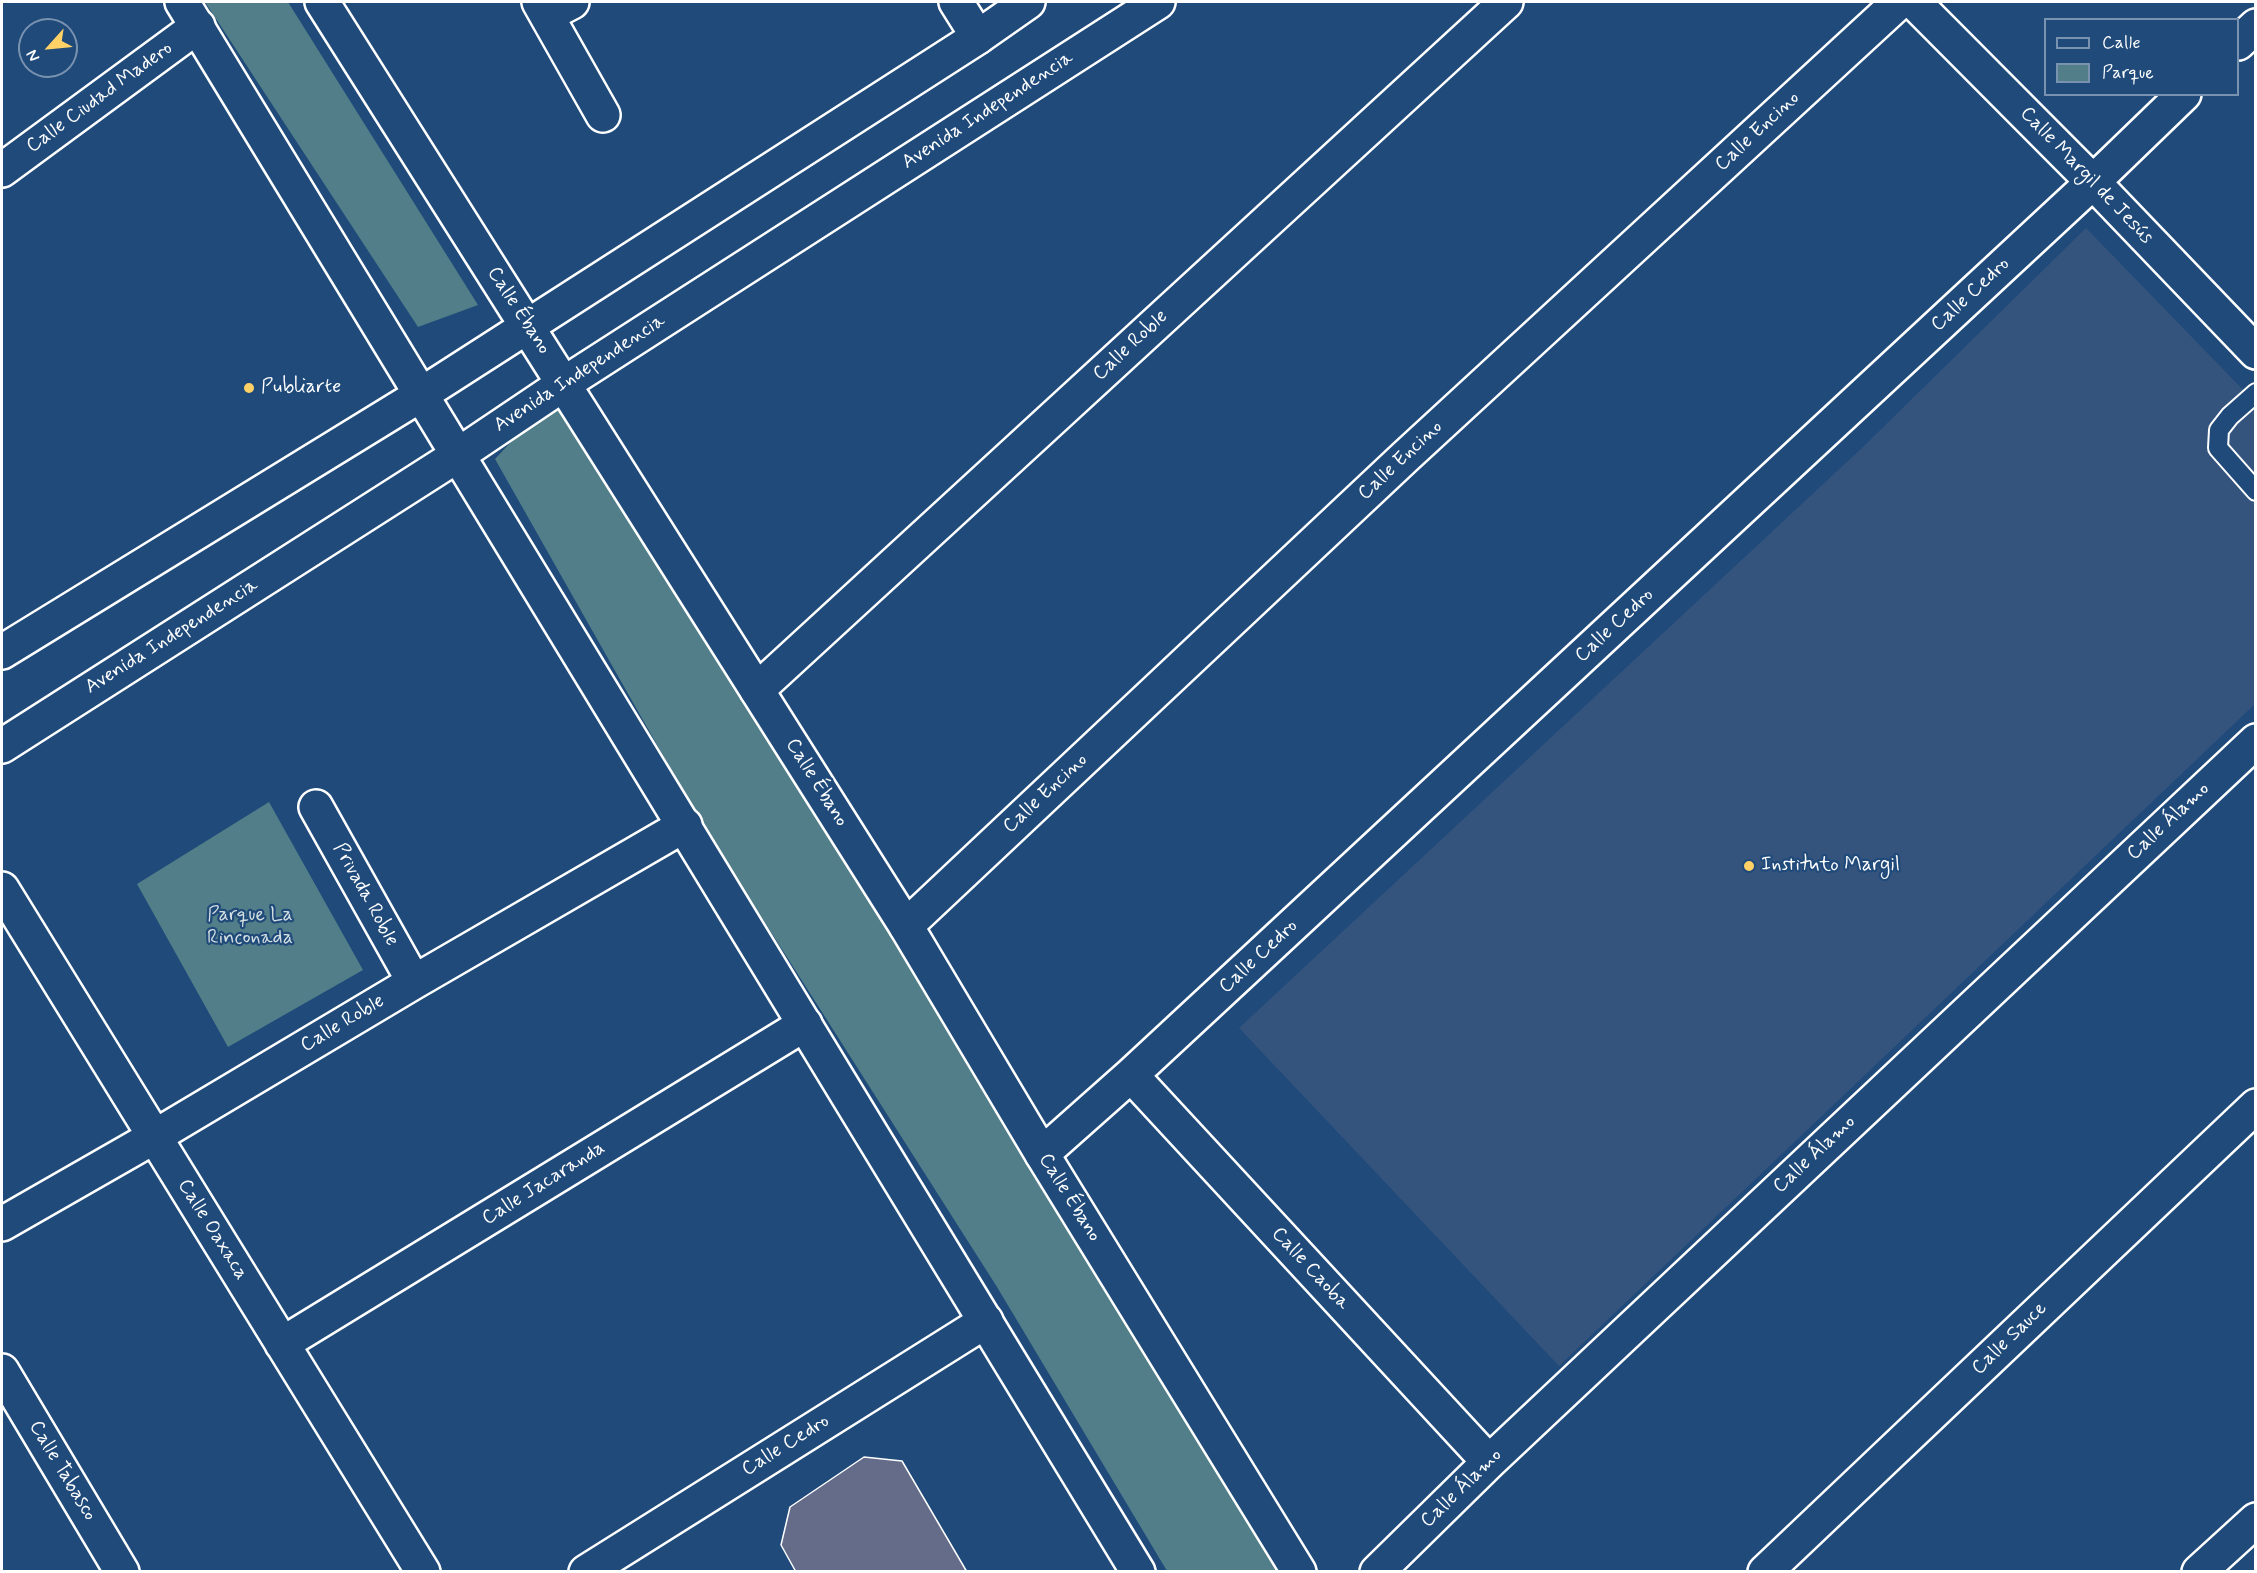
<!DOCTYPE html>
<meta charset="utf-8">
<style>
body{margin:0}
#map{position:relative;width:2257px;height:1573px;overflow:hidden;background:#1f4a7a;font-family:Mynerve,sans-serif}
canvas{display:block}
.frame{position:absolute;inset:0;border:3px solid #fff;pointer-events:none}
.legend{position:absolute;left:2044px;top:18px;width:195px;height:78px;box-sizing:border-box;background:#1f4a7a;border:2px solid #7992af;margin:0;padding:8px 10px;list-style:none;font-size:18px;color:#fff}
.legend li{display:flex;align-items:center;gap:12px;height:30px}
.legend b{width:30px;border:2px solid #7992af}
.north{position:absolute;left:18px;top:18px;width:60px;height:60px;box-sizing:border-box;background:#1f4a7a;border:2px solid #7992af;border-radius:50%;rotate:243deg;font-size:16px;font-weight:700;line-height:24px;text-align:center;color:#fff}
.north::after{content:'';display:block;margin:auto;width:21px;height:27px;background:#ffd166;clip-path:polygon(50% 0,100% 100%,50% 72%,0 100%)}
</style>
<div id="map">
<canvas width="2257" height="1573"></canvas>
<div class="frame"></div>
<ul class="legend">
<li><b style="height:8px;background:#1f4a7a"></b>Calle</li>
<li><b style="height:16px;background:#517e88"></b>Parque</li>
</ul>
<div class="north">N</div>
</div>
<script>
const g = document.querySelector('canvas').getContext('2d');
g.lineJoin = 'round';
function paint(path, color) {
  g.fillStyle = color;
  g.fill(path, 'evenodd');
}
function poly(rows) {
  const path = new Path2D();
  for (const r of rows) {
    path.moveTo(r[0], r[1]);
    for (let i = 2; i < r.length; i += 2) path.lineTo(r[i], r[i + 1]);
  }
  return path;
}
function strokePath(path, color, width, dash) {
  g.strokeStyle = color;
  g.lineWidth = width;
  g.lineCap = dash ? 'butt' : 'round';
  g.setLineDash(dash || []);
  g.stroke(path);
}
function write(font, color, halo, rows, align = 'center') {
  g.font = font + ' Mynerve,sans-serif';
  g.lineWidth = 4.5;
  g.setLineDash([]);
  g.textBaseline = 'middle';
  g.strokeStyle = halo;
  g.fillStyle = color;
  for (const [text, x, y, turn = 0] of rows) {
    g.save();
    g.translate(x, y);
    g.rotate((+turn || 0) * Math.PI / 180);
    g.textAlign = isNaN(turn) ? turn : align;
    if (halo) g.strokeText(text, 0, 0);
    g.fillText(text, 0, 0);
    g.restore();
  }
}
paint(poly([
 [2086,228,2255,402,2255,704,1559,1366,1239,1028,1864,446]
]), '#34547e');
paint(poly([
 [205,2,288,2,478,305,418,327],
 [552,398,744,687,1286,1571,1167,1571,997,1287,699,819,495,459],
 [269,802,363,970,228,1047,137,884]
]), '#517e88');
const building = poly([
 [864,1457,902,1461,967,1572,796,1572,781,1545,790,1507,864,1457]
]);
paint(building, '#646c89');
strokePath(building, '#fff', 1.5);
const lane = poly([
 [2256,393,2230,416,2219,430,2218,448,2256,491]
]);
const street = poly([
 [539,2,603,115],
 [956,2,978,37],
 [1914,2,2093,182,2256,352],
 [547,15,572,2],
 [2238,43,2256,26],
 [2,170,198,26],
 [757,690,1506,2],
 [316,807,414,982],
 [2,889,423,1572],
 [906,926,1405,457,1899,2],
 [1131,1075,1489,1462],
 [1042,1154,1131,1075,2093,182,2184,94],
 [2,1224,154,1137,414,982,685,825],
 [282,1344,805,1024],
 [2,1371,122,1572],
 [586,1572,986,1321],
 [1377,1572,1489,1462,2256,741],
 [1765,1572,2256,1106]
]);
const secondary = poly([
 [182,2,1138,1572],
 [322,2,906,926,1042,1154,1299,1572],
 [2,652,422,394,978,37,1028,2],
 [2,746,458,455,565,383,1158,2],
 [2199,1572,2256,1520]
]);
strokePath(lane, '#fff', 22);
strokePath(street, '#fff', 38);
strokePath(secondary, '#fff', 38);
strokePath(lane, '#1f4a7a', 18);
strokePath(street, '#1f4a7a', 33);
strokePath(secondary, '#1f4a7a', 33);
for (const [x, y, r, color] of [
 [249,388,6,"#ffd166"],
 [1749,866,6,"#ffd166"]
]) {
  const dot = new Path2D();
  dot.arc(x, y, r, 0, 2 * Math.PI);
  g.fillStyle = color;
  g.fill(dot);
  strokePath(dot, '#1f4a7a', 2);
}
write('20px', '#fff', '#1f4a7a', [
 ["Calle Ciudad Madero",100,98,-36],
 ["Avenida Independencia",988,111,-33],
 ["Calle Encino",1758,132,-43],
 ["Calle Margil de Jesús",2086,176,46],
 ["Calle Cedro",1971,295,-43],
 ["Calle Ébano",518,311,57],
 ["Calle Roble",1131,346,-43],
 ["Avenida Independencia",580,374,-33],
 ["Calle Encino",1401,461,-43],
 ["Calle Cedro",1615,626,-43],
 ["Avenida Independencia",172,637,-32],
 ["Calle Ébano",816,783,58],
 ["Calle Encino",1046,794,-43],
 ["Calle Álamo",2169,822,-43],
 ["Privada Roble",365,895,61],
 ["Calle Cedro",1259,957,-43],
 ["Calle Roble",343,1024,-31],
 ["Calle Álamo",1815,1155,-43],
 ["Calle Jacaranda",544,1184,-32],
 ["Calle Ébano",1069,1198,58],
 ["Calle Oaxaca",212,1230,58],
 ["Calle Caoba",1310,1269,47],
 ["Calle Sauce",2010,1339,-44],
 ["Calle Cedro",786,1446,-32],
 ["Calle Tabasco",62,1471,59],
 ["Calle Álamo",1462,1489,-44]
]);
write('20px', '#fff', '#1f4a7a', [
 ["Publiarte",261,388],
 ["Instituto Margil",1761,866]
], 'left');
write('20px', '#d4dfe1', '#1f4a7a', [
 ["Parque La",250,916],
 ["Rinconada",250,939]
]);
</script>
